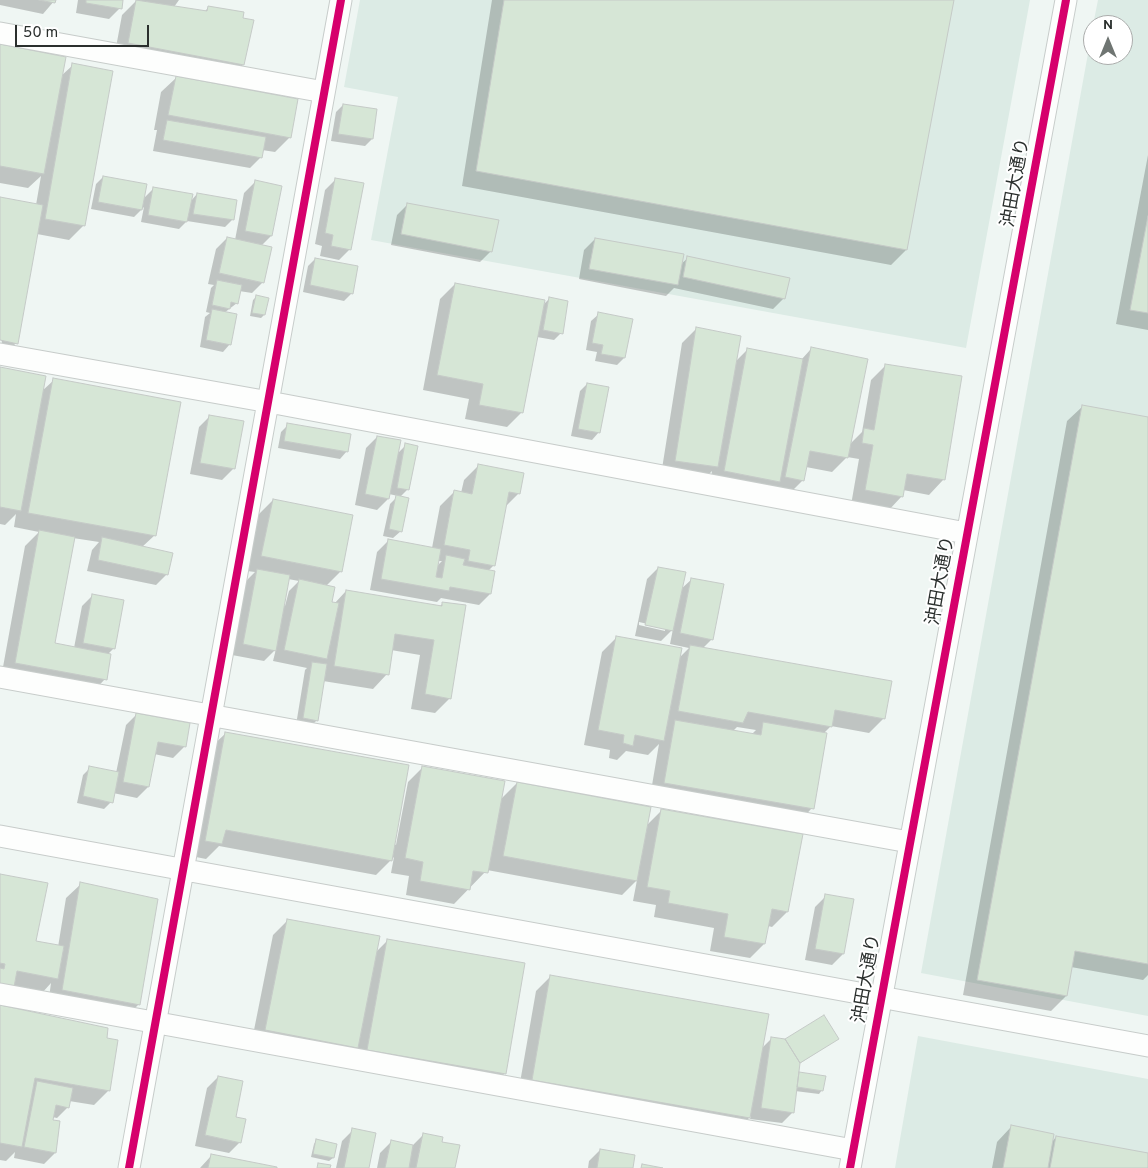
<!DOCTYPE html>
<meta charset="utf-8">
<style>
body{margin:0}
#map{position:relative;width:1148px;height:1168px;overflow:hidden;background:#eff6f3;font-family:Overpass,sans-serif}
canvas{display:block}
.north{position:absolute;left:1083px;top:15px;width:50px;height:50px;box-sizing:border-box;background:#fff;border:1px solid #aaacab;border-radius:50%;rotate:0deg;font-size:14px;font-weight:700;line-height:20px;text-align:center;color:#2a2f2d}
.north::after{content:'';display:block;margin:auto;width:18px;height:22px;background:#6f7572;clip-path:polygon(50% 0,100% 100%,50% 72%,0 100%)}
.scale{position:absolute;left:15px;top:25px;width:134px;height:22px;box-sizing:border-box;border:2px solid #2a2f2d;border-top:0;padding-left:6px;font-size:15px;line-height:18px;white-space:nowrap;color:#2a2f2d;-webkit-text-stroke:4px #fff;paint-order:stroke}
</style>
<div id="map">
<canvas width="1148" height="1168"></canvas>
<div class="north">N</div>
<div class="scale">50 m</div>
</div>
<script>
const g = document.querySelector('canvas').getContext('2d');
g.lineJoin = 'round';
function paint(path, color) {
  g.fillStyle = color;
  g.fill(path, 'evenodd');
}
function poly(rows) {
  const path = new Path2D();
  for (const r of rows) {
    path.moveTo(r[0], r[1]);
    for (let i = 2; i < r.length; i += 2) path.lineTo(r[i], r[i + 1]);
  }
  return path;
}
function strokePath(path, color, width, dash) {
  g.strokeStyle = color;
  g.lineWidth = width;
  g.lineCap = dash ? 'butt' : 'round';
  g.setLineDash(dash || []);
  g.stroke(path);
}
function write(font, color, halo, rows, align = 'center') {
  g.font = font + ' Overpass,"Noto Sans JP",sans-serif';
  g.lineWidth = 4;
  g.setLineDash([]);
  g.textBaseline = 'middle';
  g.strokeStyle = halo;
  g.fillStyle = color;
  for (const [text, x, y, turn = 0] of rows) {
    g.save();
    g.translate(x, y);
    g.rotate((+turn || 0) * Math.PI / 180);
    g.textAlign = isNaN(turn) ? turn : align;
    if (halo) g.strokeText(text, 0, 0);
    g.fillText(text, 0, 0);
    g.restore();
  }
}
paint(poly([
 [360,0,1030,0,966,348,371,240,398,97,344,87],
 [1098,0,1148,0,1148,1016,921,973,1093,26,1093,55,1123,55,1123,25,1093,25],
 [918,1036,1148,1079,1148,1168,895,1168]
]), '#dcebe5');
paint(poly([
 [0,0,55,0,43,14,0,5],
 [78,0,122,0,120,8,109,19,76,13],
 [137,0,179,0,174,7,204,12,209,7,243,65,228,79,114,58,122,15],
 [492,0,952,0,906,250,891,265,462,186],
 [0,46,61,76,73,65,84,225,69,240,37,234,16,343,2,358,0,198,36,205,41,176,28,188,0,183],
 [176,78,290,137,275,152,262,150,261,157,250,168,153,151,157,130,154,130,161,92],
 [343,105,372,139,365,146,331,141,336,112],
 [1148,155,1148,330,1116,324],
 [103,177,143,199,153,189,190,202,197,194,236,201,232,220,225,227,187,221,179,229,141,222,144,207,134,217,91,209,96,184],
 [336,179,350,249,339,260,320,256,322,246,315,244,325,190],
 [255,182,281,187,271,236,261,246,263,282,252,293,239,291,237,303,224,313,230,344,223,352,200,347,205,317,210,313,206,312,211,288,214,285,208,284,216,249,227,238,235,240,244,193],
 [408,204,491,251,480,262,391,245,397,215],
 [595,239,681,264,688,258,784,298,773,309,674,288,666,296,579,279,584,250],
 [315,259,352,293,344,301,303,292,308,266],
 [455,284,543,305,549,299,561,333,554,340,537,337,522,412,507,427,465,419,469,399,423,390,440,299],
 [256,297,264,315,261,318,250,316,253,300],
 [599,314,631,320,624,358,617,365,595,361,597,352,586,350,591,321],
 [697,328,735,362,748,349,801,360,811,349,849,445,862,432,871,380,886,365,961,377,943,480,929,495,903,490,902,496,888,511,851,505,859,459,847,457,832,472,806,467,803,480,788,495,710,486,712,471,702,481,661,475,682,343],
 [0,368,42,391,54,380,155,535,142,547,167,574,156,585,87,571,92,550,99,542,73,538,54,644,74,648,82,606,93,595,114,648,108,654,105,679,91,694,1,678,25,546,39,532,14,527,16,514,5,525,0,524],
 [587,384,599,432,592,440,571,436,580,391],
 [1082,407,1148,418,1148,975,1143,980,1071,967,1066,996,1051,1011,963,995,1067,421],
 [210,416,242,422,233,469,222,480,190,474,199,427],
 [288,425,347,451,340,459,278,448,281,432],
 [377,437,397,454,406,445,408,489,400,497,401,531,393,538,383,536,390,504,398,496,389,494,388,499,377,510,355,505,366,448],
 [478,466,519,493,505,507,493,566,488,571,490,594,479,605,441,598,437,602,370,590,377,552,388,541,432,548,440,506,455,491,461,493,464,480],
 [437,561,442,561,436,567],
 [273,500,352,516,340,572,326,586,330,603,334,604,346,591,439,607,443,603,450,698,435,713,411,709,420,655,391,650,387,674,373,689,323,681,317,720,310,727,296,725,305,670,307,668,273,661,276,649,264,661,232,655,246,581,255,572,247,571,258,515],
 [288,579,299,581,289,591,285,606,283,606],
 [658,568,680,590,692,579,712,639,702,649,884,718,869,733,831,726,823,734,812,808,798,823,650,797,659,744,648,755,626,751,617,760,609,758,610,750,584,745,602,652,617,637,679,658,689,648,670,644,673,629,661,641,635,636,647,579],
 [639,622,665,628,665,631,639,625],
 [737,727,756,730,752,734,733,731],
 [137,714,189,724,184,747,173,758,154,754,148,787,137,798,113,793,111,802,104,809,77,803,83,775,90,768,116,773,126,725],
 [225,734,396,845,408,782,423,767,500,800,517,783,647,825,662,810,787,912,772,927,768,926,764,944,750,958,710,951,714,928,654,917,656,905,633,901,637,880,622,895,487,870,454,904,406,895,409,876,391,873,394,857,376,875,219,846,206,859,191,856,210,748],
 [0,875,35,942,58,947,66,898,81,884,139,1004,124,1019,48,1005,51,983,42,993,0,1000],
 [826,896,843,954,832,965,805,960,815,907],
 [288,920,375,953,388,940,524,964,504,1074,490,1089,353,1065,356,1047,342,1062,251,1045,273,935],
 [551,976,761,1049,771,1039,838,1039,799,1064,797,1076,800,1073,822,1090,819,1094,795,1091,793,1112,782,1123,750,1119,751,1116,734,1133,518,1094,536,991],
 [0,1007,106,1039,109,1090,94,1105,69,1101,68,1107,57,1118,52,1117,51,1122,59,1122,55,1153,44,1164,14,1158,15,1152,6,1161,0,1160],
 [218,1077,234,1118,240,1142,229,1153,195,1146,207,1088],
 [1011,1127,1052,1142,1056,1137,1148,1154,1148,1168,992,1168,997,1142],
 [353,1130,367,1168,336,1168,342,1141],
 [424,1134,440,1142,454,1168,377,1168,380,1153,391,1142,412,1146],
 [317,1140,336,1145,333,1158,329,1161,311,1157,314,1144],
 [600,1150,631,1168,588,1168,589,1161],
 [211,1156,276,1168,200,1168]
]), '#0003');
const building = poly([
 [39,0,56,0,55,3,39,0],
 [86,0,123,0,122,9,86,3,86,0],
 [136,0,207,11,208,6,244,12,243,18,254,20,244,65,128,43,136,0],
 [504,0,954,0,907,250,476,171,504,0],
 [0,44,66,57,44,174,0,166,0,44],
 [72,63,113,71,85,226,45,219,72,63],
 [176,76,298,99,291,138,168,115,176,76],
 [343,104,377,109,373,139,338,134,343,104],
 [167,120,266,137,262,158,163,140,167,120],
 [103,176,147,184,142,210,98,202,103,176],
 [335,178,364,183,351,250,331,246,333,235,325,233,335,178],
 [255,180,282,186,272,236,245,231,255,180],
 [153,187,193,194,187,222,148,215,153,187],
 [197,193,237,200,234,220,193,214,197,193],
 [0,197,43,205,18,344,0,340,0,197],
 [407,203,499,220,492,252,401,234,407,203],
 [1148,216,1148,313,1130,310,1148,216],
 [227,237,272,247,264,283,219,273,227,237],
 [595,238,684,254,678,285,589,269,595,238],
 [687,256,790,278,785,299,683,277,687,256],
 [315,258,358,266,353,294,310,285,315,258],
 [217,280,242,285,238,304,231,302,230,309,212,305,217,280],
 [455,283,545,300,523,413,479,405,483,384,437,375,455,283],
 [256,295,269,298,265,315,252,313,256,295],
 [549,297,568,301,563,334,543,330,549,297],
 [212,309,237,314,231,345,206,340,212,309],
 [598,312,633,319,625,358,601,354,603,345,592,343,598,312],
 [696,327,741,336,718,467,675,461,696,327],
 [811,347,868,359,848,458,810,451,804,481,785,477,811,347],
 [747,348,803,359,780,482,724,471,747,348],
 [885,364,962,376,945,480,907,474,903,497,865,490,873,445,862,443,864,428,874,430,885,364],
 [0,367,46,376,21,511,0,507,0,367],
 [53,378,181,402,156,536,28,513,53,378],
 [587,383,609,387,600,433,578,429,587,383],
 [1082,405,1148,417,1148,964,1075,951,1067,996,977,980,1082,405],
 [209,415,244,421,235,469,200,463,209,415],
 [287,423,351,434,348,452,284,441,287,423],
 [377,436,401,440,389,499,365,494,377,436],
 [405,443,418,446,409,490,397,488,405,443],
 [478,464,524,473,520,494,509,492,495,566,468,561,470,550,444,545,454,490,472,494,478,464],
 [396,495,409,498,402,532,389,529,396,495],
 [273,499,353,515,342,572,261,556,273,499],
 [39,530,75,537,55,643,111,654,107,680,15,663,39,530],
 [102,537,173,553,168,575,98,560,102,537],
 [388,539,441,549,436,577,442,578,446,555,465,559,463,565,495,571,491,594,450,587,449,591,381,579,388,539],
 [658,567,686,572,673,631,645,625,658,567],
 [257,569,290,575,276,651,243,644,257,569],
 [691,578,724,584,713,640,680,633,691,578],
 [299,579,335,587,332,602,339,603,327,659,284,650,299,579],
 [346,590,442,606,442,602,466,605,451,699,425,694,434,640,395,634,389,675,334,666,346,590],
 [92,594,124,600,115,649,83,643,92,594],
 [616,636,682,648,664,741,635,735,633,746,623,743,624,735,598,730,616,636],
 [690,645,892,681,885,719,835,710,832,727,748,712,743,723,678,711,690,645],
 [312,662,327,664,318,721,303,718,312,662],
 [136,713,190,723,186,747,158,742,149,787,123,782,136,713],
 [675,720,761,735,763,722,827,733,814,809,664,783,675,720],
 [225,732,409,765,392,861,226,830,222,844,205,841,225,732],
 [89,766,119,772,113,803,83,796,89,766],
 [422,766,505,781,488,873,473,871,470,890,420,881,423,862,405,858,422,766],
 [517,782,651,807,637,881,503,856,517,782],
 [661,809,803,834,788,912,772,909,765,944,724,937,728,914,668,903,670,891,647,887,661,809],
 [0,874,48,883,36,941,64,946,58,979,17,971,14,987,0,984,0,968,4,969,5,964,0,963,0,874],
 [80,882,158,899,140,1005,62,990,80,882],
 [825,894,854,899,844,954,815,949,825,894],
 [287,919,380,936,358,1048,265,1030,287,919],
 [387,939,525,963,506,1074,367,1050,387,939],
 [550,975,769,1014,750,1118,532,1080,550,975],
 [0,1005,108,1028,107,1038,118,1040,110,1091,35,1078,22,1147,0,1143,0,1005],
 [824,1015,839,1039,800,1063,785,1039,824,1015],
 [771,1037,785,1039,800,1063,794,1113,761,1108,771,1037],
 [799,1072,826,1076,823,1091,797,1087,799,1072],
 [218,1076,243,1081,236,1117,246,1119,241,1143,205,1135,218,1076],
 [37,1081,73,1088,69,1108,56,1105,53,1120,60,1121,56,1153,24,1147,37,1081],
 [1011,1125,1054,1134,1048,1168,1003,1168,1011,1125],
 [352,1128,376,1133,369,1168,344,1168,352,1128],
 [423,1133,443,1137,442,1142,460,1145,455,1168,416,1168,423,1133],
 [1056,1136,1148,1153,1148,1168,1050,1168,1056,1136],
 [316,1139,337,1144,334,1158,313,1154,316,1139],
 [391,1140,413,1145,409,1168,385,1168,391,1140],
 [600,1149,635,1155,633,1168,597,1168,600,1149],
 [211,1154,277,1167,277,1168,208,1168,211,1154],
 [318,1163,331,1165,330,1168,317,1168,318,1163],
 [642,1164,663,1168,641,1168,642,1164]
]);
paint(building, '#d6e6d6');
strokePath(building, '#c5cac7', 1);
const minor = poly([
 [0,33,324,92],
 [0,354,269,402,966,533],
 [0,677,909,842],
 [0,836,1148,1046],
 [0,994,853,1150],
 [129,1168,341,0],
 [850,1168,1066,0]
]);
strokePath(minor, '#c7ccca', 23);
strokePath(minor, '#fdfefd', 21);
strokePath(poly([
 [129,1168,341,0],
 [850,1168,1066,0]
]), '#d6006c', 8);
write('18px', '#2a2f2d', '#fff', [
 ["沖田大通り",1017,183,-80],
 ["沖田大通り",942,581,-80],
 ["沖田大通り",868,979,-80]
]);
</script>
